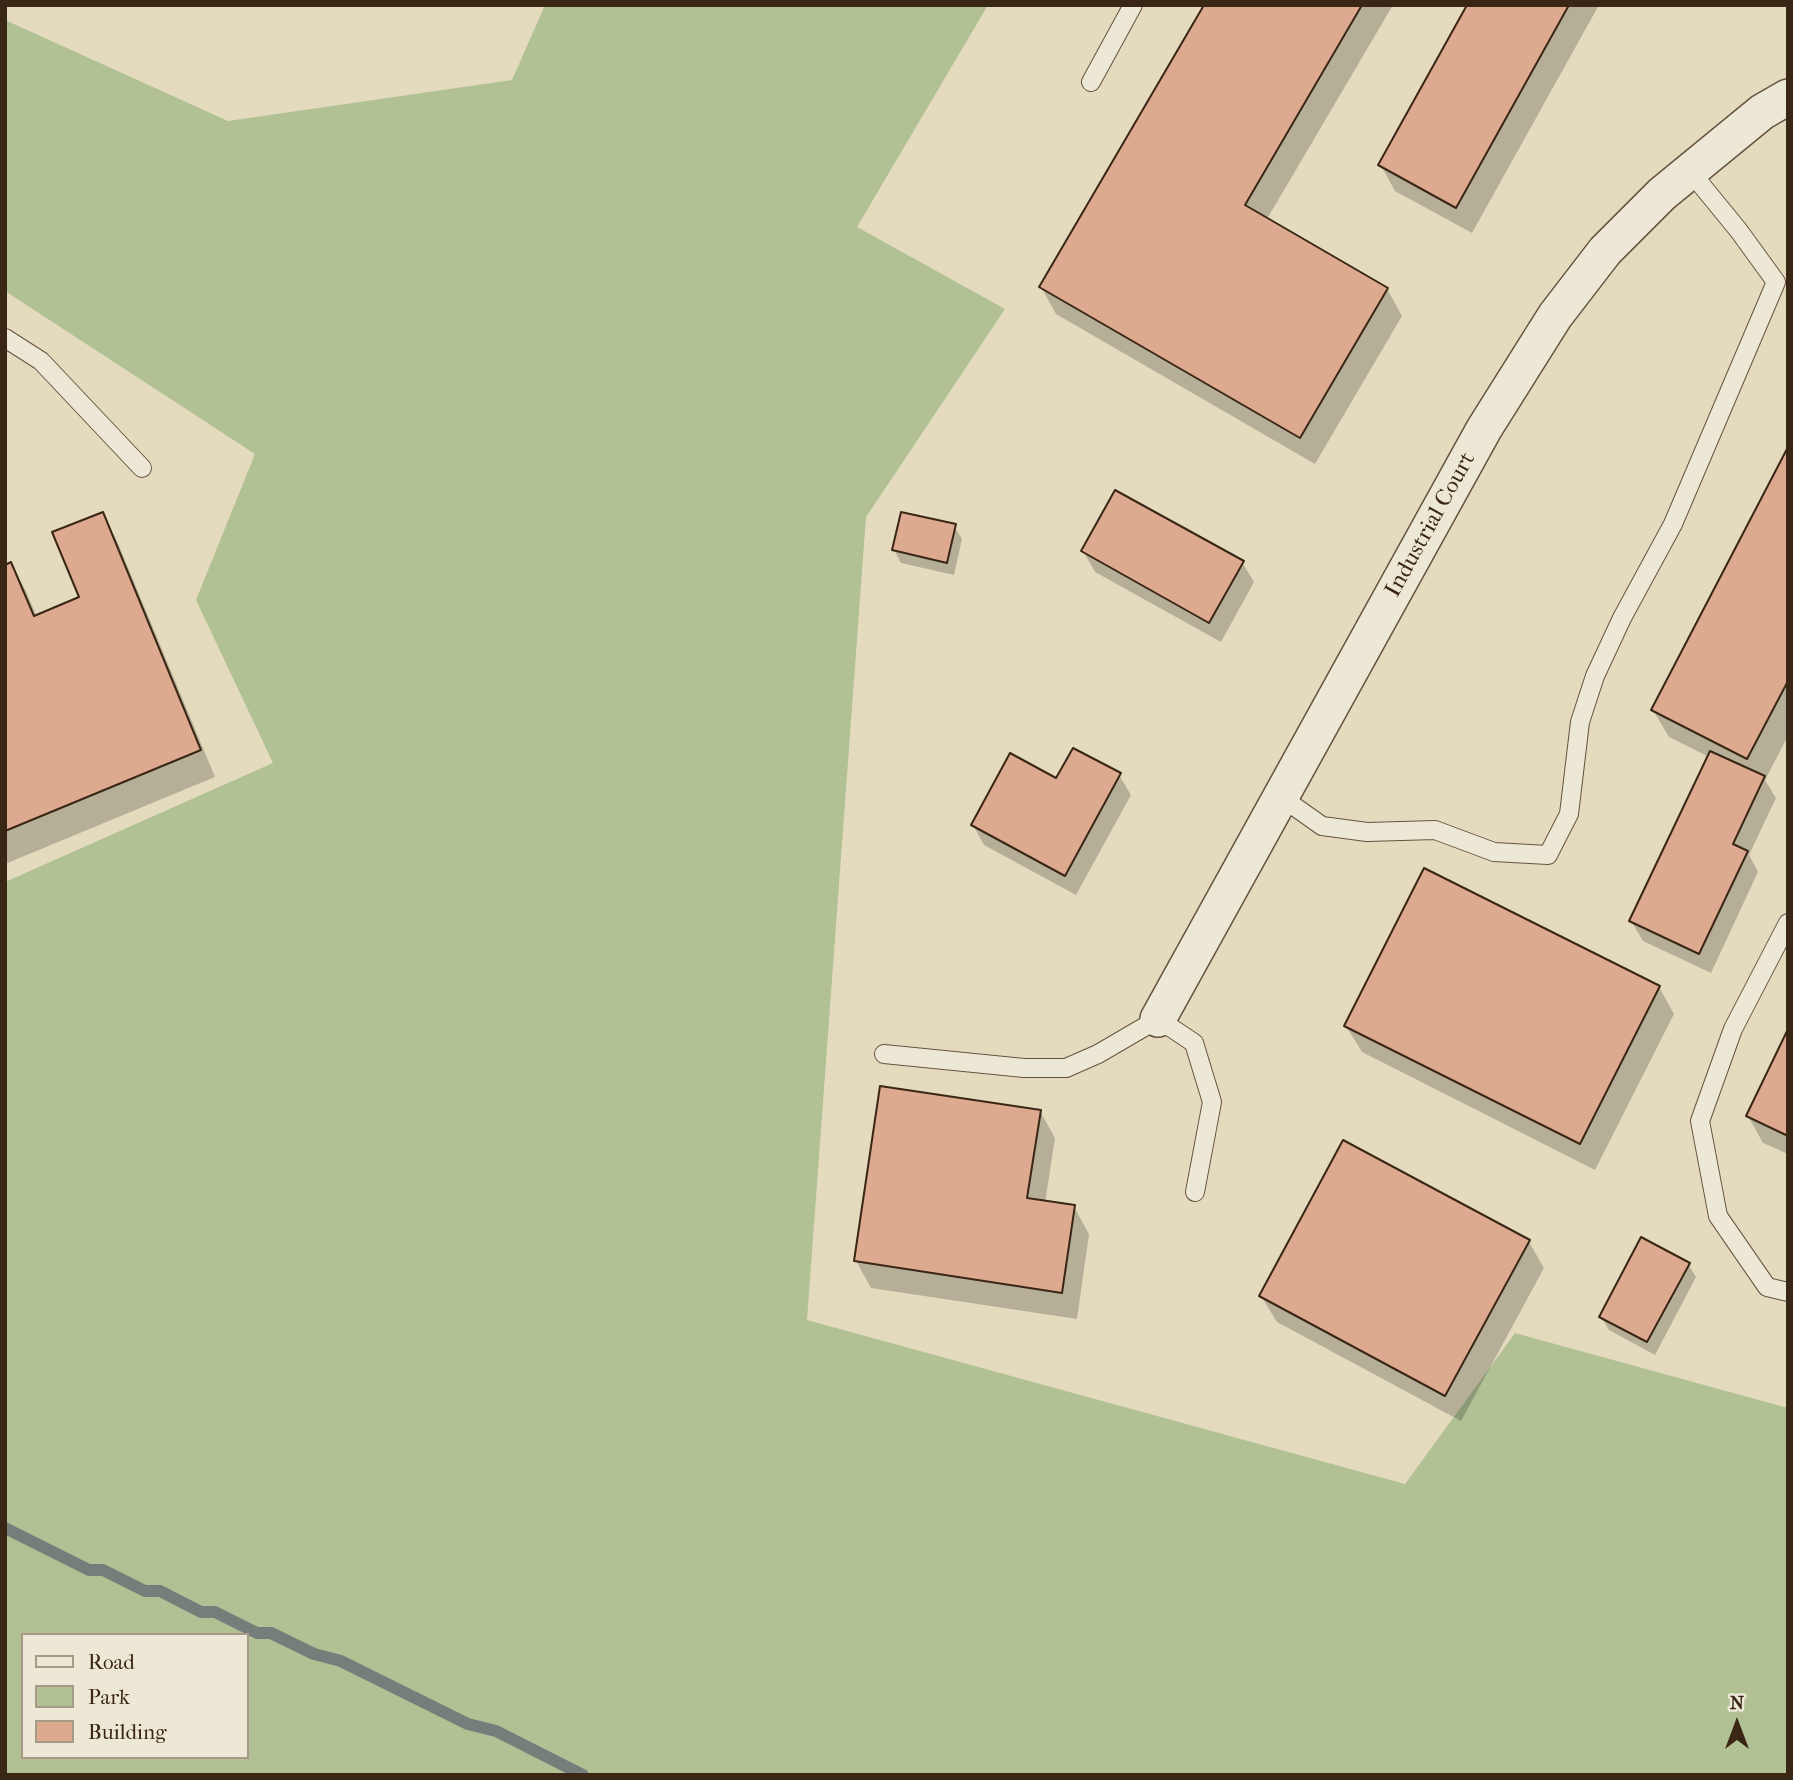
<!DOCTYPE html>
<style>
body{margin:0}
#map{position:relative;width:1793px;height:1780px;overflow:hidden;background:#e4dbbf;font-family:"IM FELL French Canon",serif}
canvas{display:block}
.frame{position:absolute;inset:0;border:7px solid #3a2615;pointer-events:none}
.legend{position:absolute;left:21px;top:1633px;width:228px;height:126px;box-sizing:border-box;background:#ede8d5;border:2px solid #a59a88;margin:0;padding:9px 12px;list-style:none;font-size:21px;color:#3a2615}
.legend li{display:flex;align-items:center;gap:14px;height:35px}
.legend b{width:35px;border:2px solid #a59a88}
.north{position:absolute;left:1702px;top:1689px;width:70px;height:70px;-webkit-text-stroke:5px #ede8d5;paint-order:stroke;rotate:0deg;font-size:19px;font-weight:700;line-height:28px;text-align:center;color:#3a2615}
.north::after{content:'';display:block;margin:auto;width:24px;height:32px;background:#3a2615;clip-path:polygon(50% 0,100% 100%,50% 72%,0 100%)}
</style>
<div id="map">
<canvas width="1793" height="1780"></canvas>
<div class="frame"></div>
<ul class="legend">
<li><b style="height:9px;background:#ede8d5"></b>Road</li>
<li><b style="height:19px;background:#b1c194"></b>Park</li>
<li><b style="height:19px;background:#ddaa90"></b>Building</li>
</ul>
<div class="north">N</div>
</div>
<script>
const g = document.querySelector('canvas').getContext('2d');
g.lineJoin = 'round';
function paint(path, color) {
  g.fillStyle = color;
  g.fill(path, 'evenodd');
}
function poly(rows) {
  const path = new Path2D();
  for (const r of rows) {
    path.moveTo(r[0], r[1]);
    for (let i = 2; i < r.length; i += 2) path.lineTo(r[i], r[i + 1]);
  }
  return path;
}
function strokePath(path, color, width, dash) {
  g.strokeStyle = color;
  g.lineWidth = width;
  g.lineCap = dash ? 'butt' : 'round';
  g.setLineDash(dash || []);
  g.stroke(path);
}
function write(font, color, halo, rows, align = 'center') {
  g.font = font + ' "IM FELL French Canon",serif';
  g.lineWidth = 5;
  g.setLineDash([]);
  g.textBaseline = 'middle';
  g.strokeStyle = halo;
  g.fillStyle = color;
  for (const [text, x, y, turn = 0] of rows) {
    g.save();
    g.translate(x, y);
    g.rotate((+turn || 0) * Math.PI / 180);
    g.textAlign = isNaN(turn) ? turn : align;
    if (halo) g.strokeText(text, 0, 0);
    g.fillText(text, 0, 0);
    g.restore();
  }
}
paint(poly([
 [545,5,988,5,857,227,1005,309,866,517,807,1320,1405,1484,1515,1333,1788,1408,1788,1775,5,1775,5,882,273,763,196,600,255,454,5,291,5,20,228,121,512,80],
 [23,1635,247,1635,247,1757,23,1757]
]), '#b1c194');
paint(poly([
 [1206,5,1393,5,1267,219,1387,289,1402,316,1315,464,1056,314,1041,287],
 [1469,5,1599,5,1472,233,1395,191,1380,164],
 [1788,451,1788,736,1765,780,1776,798,1749,855,1758,872,1711,973,1643,941,1631,921,1709,757,1669,737,1653,710],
 [102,514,117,541,215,777,5,864,5,567,11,564,26,591,37,617,81,598],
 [954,526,962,539,954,575,901,563,894,550],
 [1083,551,1242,562,1254,582,1221,642,1095,572],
 [1119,775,1131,795,1076,895,984,845,973,825,1057,780],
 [1659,987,1674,1014,1595,1170,1362,1052,1346,1026],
 [1788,1033,1788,1154,1763,1143,1748,1116],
 [1040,1111,1055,1138,1045,1203,1074,1207,1089,1234,1077,1319,871,1288,856,1261],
 [1529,1242,1544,1268,1461,1421,1277,1322,1261,1296],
 [1688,1264,1696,1277,1655,1355,1609,1330,1601,1317]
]), '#0003');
strokePath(poly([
 [5,1528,89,1570,103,1570,145,1591,160,1591,201,1612,215,1612,257,1633,271,1633,314,1654,341,1661,468,1724,496,1731,583,1775]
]), '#757e7a', 12);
const building = poly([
 [1204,5,1362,5,1245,205,1388,288,1300,438,1039,287,1204,5],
 [1467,5,1569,5,1456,208,1378,165,1467,5],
 [1788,447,1788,681,1747,759,1651,710,1788,447],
 [1115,490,1244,561,1209,623,1081,551,1115,490],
 [103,512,201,750,5,831,5,565,11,562,34,616,79,597,52,532,103,512],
 [901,512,956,524,947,563,892,550,901,512],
 [1073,748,1121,773,1065,876,971,825,1010,753,1056,778,1073,748],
 [1710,751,1765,776,1733,844,1748,851,1699,954,1629,921,1710,751],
 [1424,868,1660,986,1580,1144,1344,1026,1424,868],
 [1788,1029,1788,1136,1746,1116,1788,1029],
 [880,1086,1041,1110,1027,1198,1075,1205,1062,1293,854,1261,880,1086],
 [1343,1140,1530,1240,1445,1396,1259,1296,1343,1140],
 [1641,1237,1690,1263,1647,1342,1599,1317,1641,1237]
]);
paint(building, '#ddaa90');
strokePath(building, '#3a2615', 2);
const service = poly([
 [1091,82,1133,5],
 [5,338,41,361,142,468],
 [1281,797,1322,826,1367,832,1435,830,1494,852,1548,855,1569,814,1580,722,1595,676,1622,618,1673,524,1776,282,1739,231,1690,171],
 [1788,923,1733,1029,1700,1121,1718,1216,1767,1287,1788,1292],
 [884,1054,1024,1068,1066,1068,1098,1054,1158,1019,1194,1043,1212,1102,1195,1192]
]);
const minor = poly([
 [1158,1019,1484,429,1555,316,1605,251,1662,194,1762,112,1788,97]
]);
strokePath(service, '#645340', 20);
strokePath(minor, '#645340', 38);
strokePath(service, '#ede8d5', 18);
strokePath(minor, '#ede8d5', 35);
write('23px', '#3a2615', '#ede8d5', [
 ["Industrial Court",1431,525,-61]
]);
</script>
